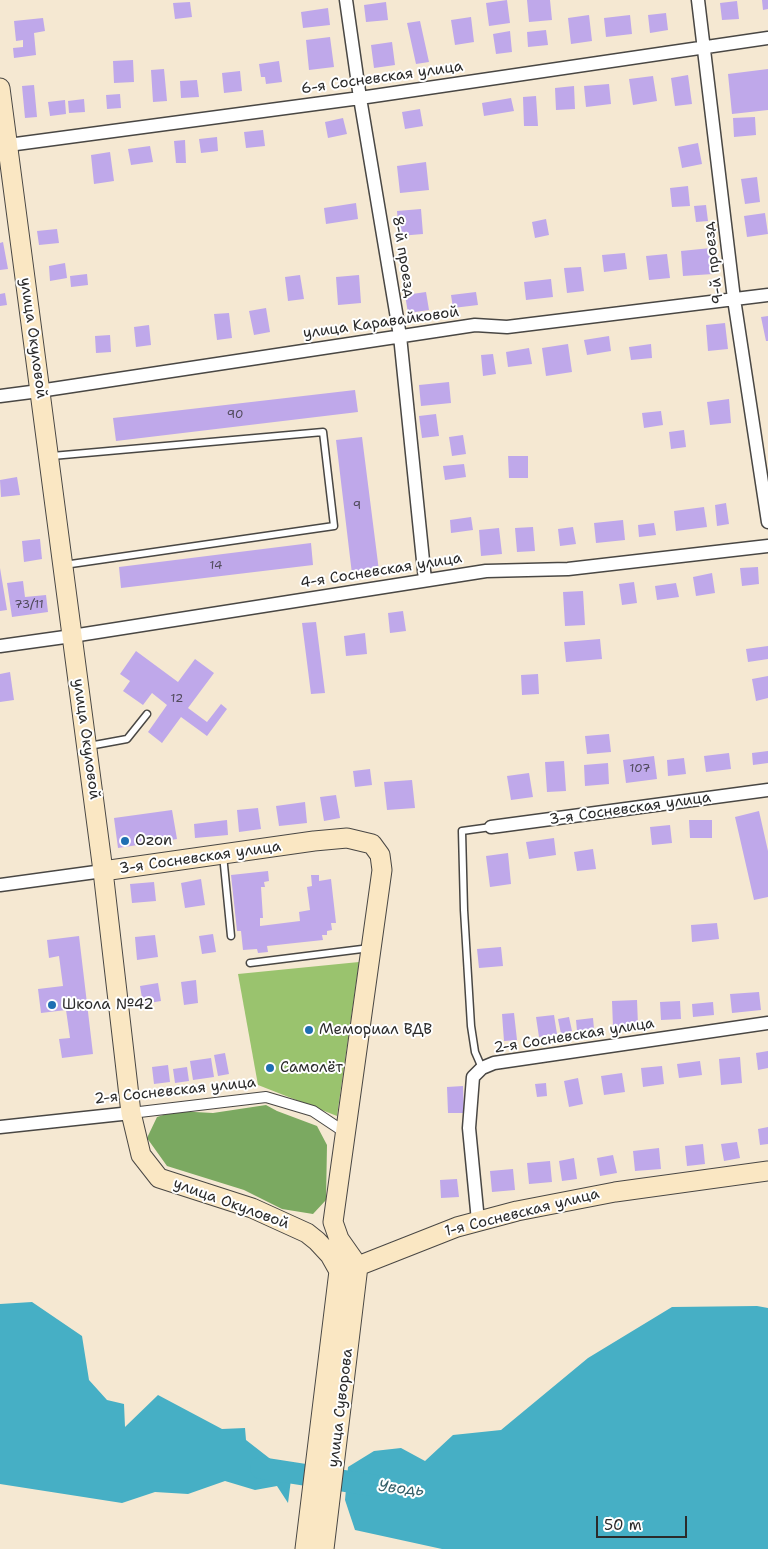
<!DOCTYPE html>
<meta charset="utf-8">
<style>
body{margin:0}
#map{position:relative;width:768px;height:1549px;overflow:hidden;background:#f5e8d2;font-family:"Shantell Sans",sans-serif}
canvas{display:block}
.scale{position:absolute;left:596px;top:1516px;width:91px;height:22px;box-sizing:border-box;border:2px solid #2b2b2b;border-top:0;padding-left:6px;font-size:15px;line-height:18px;white-space:nowrap;color:#2b2b2b;-webkit-text-stroke:4px #fff;paint-order:stroke}
</style>
<div id="map">
<canvas width="768" height="1549"></canvas>
<div class="scale">50 m</div>
</div>
<script>
const g = document.querySelector('canvas').getContext('2d');
g.lineJoin = 'round';
function paint(path, color) {
  g.fillStyle = color;
  g.fill(path, 'evenodd');
}
function poly(rows) {
  const path = new Path2D();
  for (const r of rows) {
    path.moveTo(r[0], r[1]);
    for (let i = 2; i < r.length; i += 2) path.lineTo(r[i], r[i + 1]);
  }
  return path;
}
function strokePath(path, color, width, dash) {
  g.strokeStyle = color;
  g.lineWidth = width;
  g.lineCap = dash ? 'butt' : 'round';
  g.setLineDash(dash || []);
  g.stroke(path);
}
function write(font, color, halo, rows, align = 'center') {
  g.font = font + ' "Shantell Sans",sans-serif';
  g.lineWidth = 4;
  g.setLineDash([]);
  g.textBaseline = 'middle';
  g.strokeStyle = halo;
  g.fillStyle = color;
  for (const [text, x, y, turn = 0] of rows) {
    g.save();
    g.translate(x, y);
    g.rotate((+turn || 0) * Math.PI / 180);
    g.textAlign = isNaN(turn) ? turn : align;
    if (halo) g.strokeText(text, 0, 0);
    g.fillText(text, 0, 0);
    g.restore();
  }
}
paint(poly([
 [359,962,337,1116,258,1085,238,974]
]), '#9ac36e');
paint(poly([
 [266,1105,277,1111,317,1126,327,1145,326,1200,313,1214,282,1209,244,1190,167,1166,147,1138,157,1117,176,1111,213,1113]
]), '#7ba961');
paint(poly([
 [32,1302,82,1336,89,1380,107,1400,124,1404,125,1427,158,1395,222,1429,245,1428,246,1440,273,1461,293,1464,288,1503,277,1486,255,1490,225,1481,188,1494,155,1492,122,1503,0,1484,0,1304],
 [757,1306,768,1308,768,1549,442,1549,355,1530,345,1500,348,1467,374,1451,401,1448,425,1461,453,1435,501,1430,588,1358,672,1307]
]), '#46afc5');
strokePath(poly([
 [261,1468,377,1486]
]), '#46afc5', 22);
paint(poly([
 [507,0,510,23,489,26,486,3],
 [527,0,550,0,552,20,529,22],
 [762,0,768,0,768,9,763,10],
 [737,1,739,19,722,20,720,3],
 [190,2,192,17,175,19,173,3],
 [386,2,388,20,366,22,364,5],
 [328,8,330,25,303,28,301,12],
 [666,13,668,30,650,33,648,15],
 [589,15,592,41,571,44,568,18],
 [630,15,632,34,606,37,604,18],
 [471,17,474,42,455,45,451,20],
 [43,18,45,31,34,33,36,55,14,58,13,48,23,47,23,40,16,41,14,21],
 [420,21,429,62,416,64,407,23],
 [546,30,548,45,528,47,527,32],
 [510,31,512,52,496,54,493,34],
 [330,37,334,67,309,70,306,40],
 [392,42,395,65,374,68,371,45],
 [133,60,134,82,114,83,113,61],
 [279,61,282,82,266,84,265,77,261,77,259,64],
 [164,69,167,101,153,102,151,70],
 [768,69,768,110,732,114,728,74],
 [240,71,242,91,224,93,222,73],
 [688,75,692,104,675,106,671,78],
 [653,76,657,101,633,105,629,79],
 [197,80,199,97,181,98,180,81],
 [609,84,611,104,586,107,584,86],
 [34,85,37,117,25,118,22,86],
 [574,86,575,109,556,110,555,88],
 [120,94,121,108,107,109,106,95],
 [536,96,538,126,524,126,523,97],
 [511,98,514,111,484,116,482,103],
 [84,99,85,112,69,113,68,101],
 [65,100,66,114,50,116,48,102],
 [420,109,423,126,405,129,402,112],
 [755,117,756,135,734,137,733,118],
 [343,118,347,134,328,138,325,122],
 [263,130,265,146,246,148,244,132],
 [217,137,218,151,201,153,199,139],
 [185,140,186,163,176,163,174,141],
 [698,143,702,164,682,168,678,147],
 [150,146,153,162,131,165,128,149],
 [110,152,114,181,94,184,91,155],
 [426,162,429,190,400,193,397,166],
 [757,177,760,202,745,204,741,179],
 [688,186,690,206,672,207,670,188],
 [356,203,358,219,326,224,324,208],
 [706,205,708,221,696,222,694,206],
 [421,209,423,234,399,236,397,211],
 [765,213,768,234,747,237,744,216],
 [546,219,549,235,535,238,532,222],
 [57,229,59,243,39,245,37,231],
 [3,242,8,269,0,270,0,243],
 [711,248,713,274,683,276,681,251],
 [625,253,627,269,604,272,602,255],
 [667,254,670,278,649,280,646,256],
 [65,263,67,278,50,281,49,266],
 [581,267,584,291,567,293,564,268],
 [87,274,88,285,71,287,70,276],
 [300,275,304,299,288,301,285,277],
 [359,275,361,303,338,305,336,277],
 [551,279,553,297,526,300,524,282],
 [426,292,429,310,408,313,405,295],
 [476,292,478,305,453,308,451,295],
 [5,293,7,305,0,306,0,294],
 [266,308,270,332,254,335,249,311],
 [229,313,232,338,217,340,214,314],
 [768,316,768,341,766,341,761,317],
 [725,323,728,349,708,351,706,325],
 [149,325,151,345,136,347,134,327],
 [110,335,111,352,96,353,95,336],
 [609,336,611,351,587,355,584,340],
 [568,344,572,372,546,376,542,348],
 [651,344,652,358,631,360,629,347],
 [529,348,532,364,508,367,506,352],
 [493,354,496,374,483,376,481,355],
 [449,382,451,403,421,406,419,385],
 [355,390,358,412,116,441,113,418],
 [729,399,731,423,710,425,707,402],
 [661,411,663,425,644,428,642,413],
 [436,414,439,436,422,438,419,416],
 [684,430,686,447,671,449,669,432],
 [463,435,466,454,452,456,449,437],
 [362,437,379,571,352,574,336,440],
 [508,456,528,456,528,478,509,478],
 [464,464,466,477,445,480,443,466],
 [17,477,20,495,1,497,0,480],
 [726,503,729,524,717,526,715,505],
 [704,507,707,527,676,531,674,511],
 [471,517,473,530,451,533,450,520],
 [623,520,625,540,596,543,594,523],
 [654,523,656,535,639,537,638,525],
 [533,527,535,551,517,552,515,528],
 [573,527,576,544,560,546,558,529],
 [499,528,502,554,481,556,479,530],
 [40,539,42,559,24,562,22,541],
 [311,543,313,565,121,588,119,567],
 [758,567,759,584,742,586,740,568],
 [0,568,7,610,0,611],
 [712,573,715,593,696,596,693,577],
 [23,581,25,597,46,595,48,612,12,617,7,583],
 [634,582,637,603,622,605,619,584],
 [676,583,679,597,657,600,655,586],
 [583,591,585,625,565,626,563,592],
 [403,611,406,631,390,633,388,613],
 [316,622,325,693,311,694,302,623],
 [365,633,367,654,346,656,344,636],
 [600,639,602,659,566,662,564,642],
 [768,646,768,659,748,662,746,649],
 [136,651,178,682,195,659,214,673,188,708,207,722,221,704,227,709,207,736,181,717,162,743,148,732,167,705,152,693,143,705,123,691,130,681,120,674],
 [10,672,14,700,0,702,0,674],
 [538,674,539,694,522,695,521,675],
 [768,676,768,698,756,701,752,679],
 [609,734,611,752,587,754,585,736],
 [768,751,768,763,753,765,752,753],
 [729,753,731,769,706,772,704,756],
 [654,756,657,779,626,783,623,760],
 [684,758,686,774,668,776,667,760],
 [564,761,566,791,547,792,545,762],
 [608,763,609,784,585,786,584,765],
 [370,769,372,785,355,787,353,771],
 [529,773,533,797,511,800,507,776],
 [412,780,415,808,387,810,384,782],
 [336,795,340,818,324,821,320,797],
 [305,802,307,823,279,826,276,806],
 [258,808,261,829,239,832,237,810],
 [172,810,177,839,118,848,114,818],
 [759,811,768,851,768,897,754,900,735,817],
 [227,820,228,835,195,838,194,824],
 [689,820,712,820,712,838,690,838],
 [670,825,672,843,652,845,650,827],
 [554,838,556,855,529,859,526,842],
 [593,849,596,869,577,871,574,852],
 [508,853,511,884,490,887,486,856],
 [268,871,269,881,264,882,265,887,261,887,263,918,260,918,260,926,300,921,299,912,310,910,307,887,312,886,311,875,319,875,319,881,331,879,336,923,331,923,332,930,327,931,327,935,322,935,323,940,267,946,268,952,258,953,257,949,243,950,241,931,237,931,231,875],
 [201,879,205,905,185,908,181,883],
 [154,882,156,901,132,903,130,884],
 [717,923,719,939,692,942,691,925],
 [213,934,216,952,202,954,199,936],
 [155,935,158,957,137,960,135,937],
 [79,936,93,1054,62,1058,59,1039,70,1038,66,1010,41,1013,38,989,63,986,59,956,49,958,47,940],
 [501,947,503,966,479,968,477,949],
 [196,980,198,1003,184,1005,181,982],
 [158,983,161,1001,143,1004,140,986],
 [759,992,761,1010,732,1013,730,994],
 [637,1000,638,1025,613,1027,612,1001],
 [680,1001,681,1019,661,1020,660,1002],
 [713,1002,714,1015,693,1017,692,1004],
 [514,1013,517,1040,504,1041,502,1014],
 [554,1015,557,1034,539,1037,536,1017],
 [569,1017,572,1031,561,1034,558,1019],
 [593,1018,594,1029,577,1031,576,1020],
 [768,1051,768,1068,758,1070,756,1053],
 [225,1053,229,1074,218,1076,214,1055],
 [740,1057,742,1083,721,1085,719,1059],
 [211,1058,214,1077,193,1080,190,1061],
 [700,1061,702,1075,679,1078,677,1064],
 [168,1065,170,1082,154,1084,152,1067],
 [662,1066,664,1084,643,1087,641,1068],
 [187,1067,189,1081,175,1083,173,1069],
 [622,1073,625,1092,604,1095,601,1076],
 [578,1078,583,1104,569,1107,564,1081],
 [546,1083,547,1096,537,1097,535,1084],
 [463,1086,464,1113,448,1113,447,1087],
 [768,1127,768,1144,760,1145,758,1129],
 [737,1142,740,1158,724,1161,721,1144],
 [703,1144,705,1164,687,1166,685,1146],
 [659,1148,661,1169,635,1171,633,1151],
 [613,1155,617,1173,600,1176,597,1158],
 [574,1158,577,1179,562,1181,559,1161],
 [550,1161,552,1182,529,1184,527,1163],
 [513,1169,515,1190,492,1192,490,1171],
 [457,1179,459,1197,441,1198,440,1180]
]), '#bfa8ea');
const service = poly([
 [52,456,323,432,334,526,64,565],
 [89,746,127,739,147,714],
 [223,855,231,936],
 [250,963,370,948],
 [482,1068,475,1052,471,1026,464,910,462,831,491,827]
]);
const pedestrian = poly([
 [131,1113,266,1097,313,1111,346,1133]
]);
const minor = poly([
 [346,0,360,98,400,336,425,580],
 [698,0,734,299,768,522],
 [1,146,360,98,768,38],
 [0,396,39,391,475,325,507,327,768,295],
 [0,646,72,636,486,571,568,569,768,546],
 [491,827,768,790],
 [0,885,103,871],
 [0,1127,131,1113],
 [478,1221,469,1128,473,1077,482,1068,494,1063,768,1023]
]);
const secondary = poly([
 [0,88,103,871,131,1113,141,1155,159,1178,252,1208,307,1233,317,1241,330,1255,339,1271],
 [103,871,314,841,347,838,372,844,380,855,382,870,333,1222,339,1239,358,1266],
 [348,1269,358,1266,457,1227,517,1211,615,1192,768,1171],
 [305,1549,339,1271],
 [324,1549,358,1266]
]);
strokePath(service, '#494744', 9);
strokePath(pedestrian, '#494744', 12);
strokePath(minor, '#494744', 15);
strokePath(secondary, '#494744', 21);
strokePath(service, '#fff', 6);
strokePath(pedestrian, '#fff', 10);
strokePath(minor, '#fff', 12);
strokePath(secondary, '#fae7c3', 19);
for (const [x, y, r, color] of [
 [125,841,5,"#1f6fb2"],
 [52,1005,5,"#1f6fb2"],
 [309,1030,5,"#1f6fb2"],
 [270,1068,5,"#1f6fb2"]
]) {
  const dot = new Path2D();
  dot.arc(x, y, r, 0, 2 * Math.PI);
  g.fillStyle = color;
  g.fill(dot);
  strokePath(dot, '#fff', 2);
}
write('12px', '#504a5b', null, [
 ["90",235,415],
 ["9",357,506],
 ["14",216,566],
 ["73/11",29,605],
 ["12",177,699],
 ["107",640,769]
]);
write('15px', '#2b2b2b', '#fff', [
 ["6-я Сосневская улица",382,78,-8],
 ["8-й проезд",403,257,81],
 ["9-й проезд",714,263,-97],
 ["улица Каравайковой",381,323,-8],
 ["улица Окуловой",33,338,82],
 ["4-я Сосневская улица",381,571,-9],
 ["улица Окуловой",86,739,82],
 ["3-я Сосневская улица",630,809,-8],
 ["3-я Сосневская улица",200,858,-8],
 ["2-я Сосневская улица",574,1036,-9],
 ["2-я Сосневская улица",175,1091,-6],
 ["улица Окуловой",231,1204,20],
 ["1-я Сосневская улица",522,1213,-14],
 ["улица Суворова",341,1408,-83]
]);
write('15px', '#2b2b2b', '#fff', [
 ["Ozon",135,841],
 ["Школа №42",62,1005],
 ["Мемориал ВДВ",319,1030],
 ["Самолёт",280,1068]
], 'left');
write('italic 16px', '#366069', '#fff', [
 ["Уводь",401,1489,6]
]);
</script>
